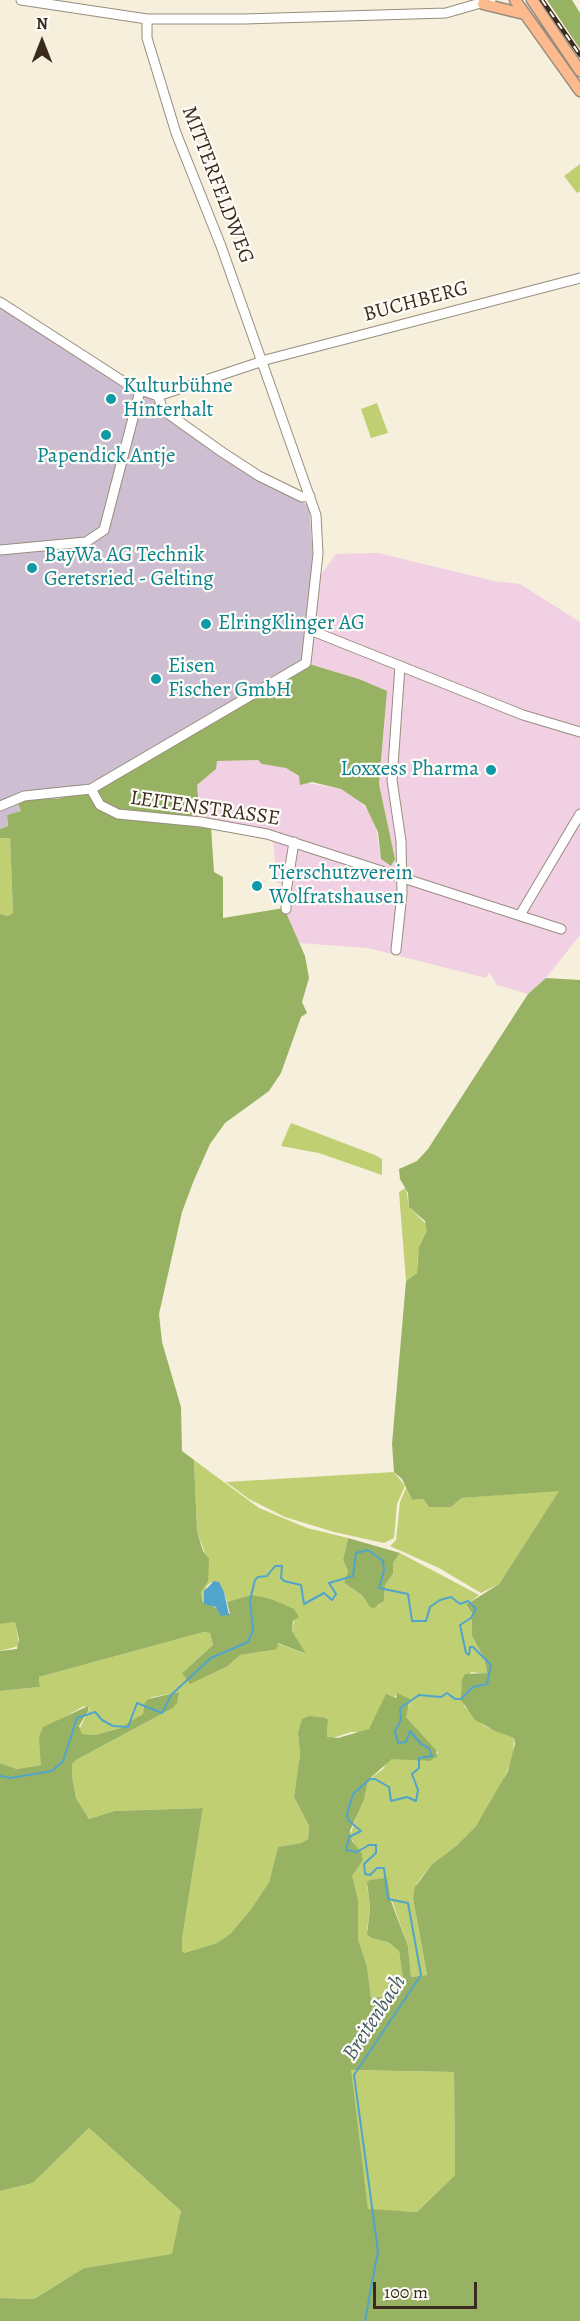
<!DOCTYPE html>
<meta charset="utf-8">
<style>
body{margin:0}
#map{position:relative;width:580px;height:2321px;overflow:hidden;background:#f5efdc;font-family:Alegreya,serif}
canvas{display:block}
.north{position:absolute;left:12px;top:12px;width:60px;height:60px;-webkit-text-stroke:4px #fdfcf7;paint-order:stroke;rotate:0deg;font-size:16px;font-weight:700;line-height:24px;text-align:center;color:#3b2a1e}
.north::after{content:'';display:block;margin:auto;width:21px;height:27px;background:#3b2a1e;clip-path:polygon(50% 0,100% 100%,50% 72%,0 100%)}
.scale{position:absolute;left:373px;top:2282px;width:104px;height:27px;box-sizing:border-box;border:3px solid #3b2a1e;border-top:0;padding-left:8px;font-size:18px;line-height:21px;white-space:nowrap;color:#3b2a1e;-webkit-text-stroke:4px #fdfcf7;paint-order:stroke}
</style>
<div id="map">
<canvas width="580" height="2321"></canvas>
<div class="north">N</div>
<div class="scale">100 m</div>
</div>
<script>
const g = document.querySelector('canvas').getContext('2d');
g.lineJoin = 'round';
function paint(path, color) {
  g.fillStyle = color;
  g.fill(path, 'evenodd');
}
function poly(rows) {
  const path = new Path2D();
  for (const r of rows) {
    path.moveTo(r[0], r[1]);
    for (let i = 2; i < r.length; i += 2) path.lineTo(r[i], r[i + 1]);
  }
  return path;
}
function strokePath(path, color, width, dash) {
  g.strokeStyle = color;
  g.lineWidth = width;
  g.lineCap = dash ? 'butt' : 'round';
  g.setLineDash(dash || []);
  g.stroke(path);
}
function write(font, color, halo, rows, align = 'center') {
  g.font = font + ' Alegreya,serif';
  g.lineWidth = 4.5;
  g.setLineDash([]);
  g.textBaseline = 'middle';
  g.strokeStyle = halo;
  g.fillStyle = color;
  for (const [text, x, y, turn = 0] of rows) {
    g.save();
    g.translate(x, y);
    g.rotate((+turn || 0) * Math.PI / 180);
    g.textAlign = isNaN(turn) ? turn : align;
    if (halo) g.strokeText(text, 0, 0);
    g.fillText(text, 0, 0);
    g.restore();
  }
}
paint(poly([
 [378,553,494,581,520,584,580,622,580,935,546,978,528,994,497,985,489,972,486,978,368,948,299,943,284,908,283,884,277,883,273,839,195,820,199,807,197,785,214,771,217,761,258,760,262,764,286,768,308,783,341,789,360,801,375,821,381,859,395,859,379,784,385,716,359,679,306,663,315,583,336,554]
]), '#f1d0e3');
paint(poly([
 [0,297,309,506,317,610,300,663,76,793,58,799,40,799,41,796,16,799,21,811,7,815,8,826,0,829]
]), '#cebed1');
paint(poly([
 [580,164,580,191,577,193,564,176],
 [377,403,388,433,371,438,361,409],
 [10,837,13,913,8,916,0,914,0,838],
 [291,1123,375,1155,382,1159,382,1175,319,1153,281,1146],
 [406,1188,409,1207,427,1225,427,1235,421,1242,418,1256,417,1273,406,1281,399,1192],
 [194,1460,259,1508,307,1528,348,1538,343,1560,348,1571,344,1583,362,1595,368,1604,378,1606,384,1601,385,1585,393,1574,393,1563,400,1553,479,1595,466,1606,472,1613,472,1636,484,1658,487,1674,471,1672,464,1706,484,1726,514,1738,513,1758,499,1789,476,1826,456,1846,432,1864,417,1883,413,1898,427,1975,411,1977,408,1946,390,1895,367,1885,370,1908,367,1930,371,1938,388,1942,399,1951,404,1986,397,1995,371,1998,367,1966,358,1939,358,1900,351,1876,363,1860,350,1836,368,1780,383,1769,388,1761,397,1757,426,1761,438,1753,406,1717,405,1711,410,1705,397,1694,369,1729,364,1732,351,1732,330,1739,327,1737,328,1720,298,1733,300,1754,294,1797,309,1826,308,1839,301,1843,278,1847,269,1882,251,1909,231,1933,217,1943,184,1953,182,1952,182,1939,203,1808,114,1811,89,1819,76,1798,72,1775,72,1764,76,1760,173,1708,179,1692,153,1697,148,1699,143,1714,126,1726,95,1735,82,1734,79,1730,89,1709,84,1706,59,1720,41,1755,41,1765,17,1769,0,1763,0,1691,40,1687,39,1677,204,1632,210,1633,213,1645,182,1673,190,1683,228,1666,240,1655,273,1650,277,1643,305,1654,292,1631,295,1618,284,1606,271,1599,243,1598,227,1602,224,1592,211,1582,206,1587,204,1604,201,1592,208,1582,206,1556,197,1531],
 [394,1472,405,1486,397,1504,394,1538,384,1543,334,1532,285,1517,249,1499,226,1482],
 [406,1488,412,1500,423,1499,429,1507,451,1507,462,1498,560,1490,499,1584,481,1593,439,1568,390,1546,396,1540,400,1502],
 [15,1621,19,1646,0,1651,0,1624],
 [350,2070,454,2072,455,2175,417,2212,368,2210],
 [89,2128,181,2211,173,2254,84,2268,34,2299,0,2298,0,2191,33,2183]
]), '#c0cf71');
paint(poly([
 [547,0,572,0,580,13,580,49],
 [306,663,359,679,387,691,379,784,395,859,391,866,381,859,378,832,365,805,341,789,312,782,300,785,299,776,286,768,262,764,258,760,217,761,216,769,197,785,199,807,195,820,211,827,214,872,223,877,223,918,284,908,305,956,309,978,302,1002,307,1013,301,1017,281,1073,269,1091,225,1123,210,1144,194,1180,182,1212,159,1314,162,1342,181,1407,182,1451,194,1460,197,1531,203,1551,209,1559,208,1582,201,1592,203,1602,230,1614,227,1602,252,1595,271,1599,294,1609,299,1617,293,1621,292,1631,306,1654,278,1643,277,1649,273,1650,240,1655,228,1666,190,1684,182,1673,213,1645,210,1633,204,1632,39,1677,40,1687,0,1691,0,1651,17,1649,19,1640,15,1622,0,1624,0,914,8,916,13,913,10,838,0,838,0,829,8,826,7,815,21,811,16,799,58,799,76,793],
 [546,978,580,980,580,2321,0,2321,0,2298,34,2299,84,2268,172,2254,181,2211,89,2128,33,2183,0,2191,0,1763,17,1769,41,1765,39,1737,43,1727,88,1706,88,1711,79,1726,82,1734,95,1735,120,1728,143,1714,145,1703,148,1699,179,1692,177,1703,173,1708,76,1760,72,1764,72,1775,76,1798,89,1819,114,1811,203,1808,182,1939,182,1951,184,1953,217,1943,231,1933,251,1909,269,1882,278,1847,301,1843,308,1839,309,1826,294,1797,300,1754,298,1733,302,1719,309,1716,326,1718,328,1720,327,1737,338,1738,369,1729,386,1694,396,1698,397,1693,410,1699,406,1717,436,1750,437,1757,429,1761,392,1759,368,1780,364,1799,350,1831,352,1841,361,1852,363,1860,352,1876,358,1900,358,1939,367,1966,371,1998,397,1995,404,1986,399,1951,388,1942,371,1938,367,1934,370,1908,367,1882,370,1880,387,1878,391,1901,408,1946,411,1977,427,1975,413,1898,415,1887,432,1864,456,1846,476,1826,508,1771,515,1744,514,1738,495,1731,475,1720,461,1700,462,1679,465,1674,487,1673,484,1658,472,1636,472,1613,466,1605,499,1584,559,1491,462,1498,451,1507,429,1507,423,1499,412,1500,402,1479,394,1472,392,1444,406,1281,417,1273,419,1247,427,1231,425,1221,409,1207,408,1193,400,1179,399,1169,417,1161,428,1149,528,994],
 [351,2070,454,2072,455,2175,417,2212,368,2209],
 [348,1538,400,1553,393,1563,393,1574,385,1585,384,1601,374,1608,370,1607,362,1595,344,1583,348,1571,343,1560]
]), '#98b263');
paint(poly([
 [214,1581,219,1582,224,1592,229,1615,221,1616,216,1607,204,1604,204,1591]
]), '#51a4cc');
strokePath(poly([
 [0,1776,10,1778,52,1771,63,1761,77,1718,95,1712,102,1720,113,1726,128,1727,137,1703,162,1713,171,1695,211,1658,248,1642,253,1630,250,1600,255,1580,258,1577,267,1576,275,1566,282,1566,281,1578,284,1581,301,1585,304,1604,324,1593,332,1600,336,1594,329,1583,353,1576,356,1553,368,1550,383,1561,384,1571,379,1588,408,1594,412,1621,426,1621,430,1607,440,1600,451,1597,460,1604,468,1601,476,1609,471,1618,460,1625,466,1653,469,1655,470,1647,473,1647,491,1665,487,1684,473,1687,461,1699,455,1699,447,1693,441,1697,419,1695,400,1708,401,1720,395,1731,398,1743,406,1742,410,1731,421,1744,429,1748,432,1756,419,1758,419,1768,412,1774,418,1790,416,1801,407,1797,391,1801,389,1787,375,1779,370,1779,353,1794,347,1814,348,1820,361,1831,349,1837,346,1850,357,1852,369,1845,376,1845,376,1853,364,1864,365,1874,370,1875,377,1868,384,1868,388,1899,408,1903,421,1975,354,2075,378,2251,365,2321]
]), '#51a4cc', 2);
const minor = poly([
 [21,0,147,19,244,19,446,13,491,0],
 [0,302,132,387,158,396,269,359,580,278],
 [158,396,163,410,222,452,259,476,302,497,310,496],
 [0,550,86,542,104,530,140,391],
 [310,630,523,715,580,732],
 [91,789,100,805,118,814,201,822,267,834,561,929],
 [0,806,24,796,91,789,306,663,318,554,316,515,221,246,176,133,147,38,147,19],
 [286,909,286,892,294,842],
 [520,915,580,814],
 [396,950,402,893,401,841,392,780,400,666]
]);
const major = poly([
 [485,0,483,4,524,14],
 [515,0,580,91],
 [532,0,580,71]
]);
strokePath(minor, '#988c7d', 11);
strokePath(major, '#988c7d', 13);
strokePath(minor, '#fff', 9);
strokePath(major, '#fcba8e', 10);
const rail = poly([
 [542,0,580,55]
]);
strokePath(rail, '#3b2a1e', 4.5);
strokePath(rail, '#fdfcf7', 2, [7]);
for (const [x, y, r, color] of [
 [111,399,6,"#0f9aa8"],
 [106,435,6,"#0f9aa8"],
 [32,568,6,"#0f9aa8"],
 [206,624,6,"#0f9aa8"],
 [156,679,6,"#0f9aa8"],
 [491,770,6,"#0f9aa8"],
 [257,886,6,"#0f9aa8"]
]) {
  const dot = new Path2D();
  dot.arc(x, y, r, 0, 2 * Math.PI);
  g.fillStyle = color;
  g.fill(dot);
  strokePath(dot, '#fdfcf7', 2);
}
write('21px', '#3b2a1e', '#fdfcf7', [
 ["MITTERFELDWEG",217,185,69],
 ["BUCHBERG",416,302,-15],
 ["LEITENSTRASSE",205,809,8]
]);
write('21px', '#0d838f', '#fdfcf7', [
 ["Kulturbühne",123,387],
 ["Hinterhalt",123,411],
 ["Papendick Antje",106,457,"center"],
 ["BayWa AG Technik",44,556],
 ["Geretsried - Gelting",44,580],
 ["ElringKlinger AG",218,624],
 ["Eisen",168,667],
 ["Fischer GmbH",168,691],
 ["Loxxess Pharma",479,770,"right"],
 ["Tierschutzverein",269,874],
 ["Wolfratshausen",269,898]
], 'left');
write('italic 22px', '#445b64', '#fdfcf7', [
 ["Breitenbach",375,2018,-57]
]);
</script>
